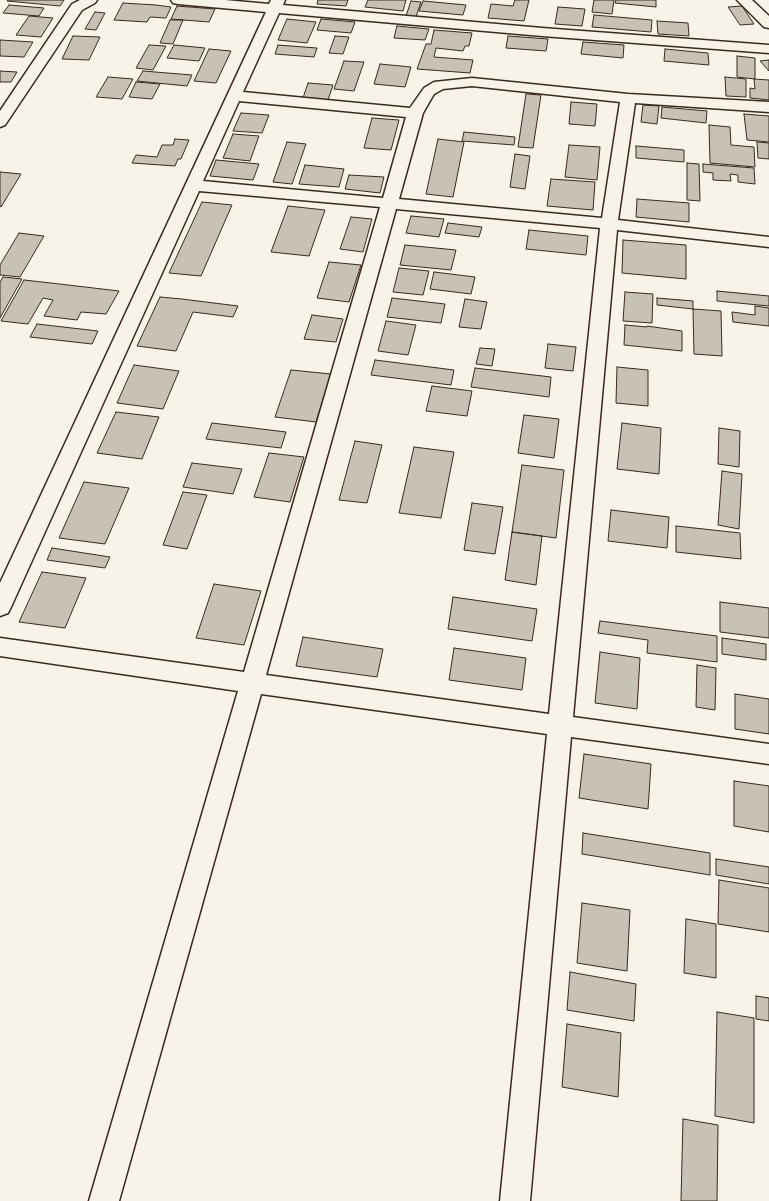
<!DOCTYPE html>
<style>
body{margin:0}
canvas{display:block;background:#f7f3e8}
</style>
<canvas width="769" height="1201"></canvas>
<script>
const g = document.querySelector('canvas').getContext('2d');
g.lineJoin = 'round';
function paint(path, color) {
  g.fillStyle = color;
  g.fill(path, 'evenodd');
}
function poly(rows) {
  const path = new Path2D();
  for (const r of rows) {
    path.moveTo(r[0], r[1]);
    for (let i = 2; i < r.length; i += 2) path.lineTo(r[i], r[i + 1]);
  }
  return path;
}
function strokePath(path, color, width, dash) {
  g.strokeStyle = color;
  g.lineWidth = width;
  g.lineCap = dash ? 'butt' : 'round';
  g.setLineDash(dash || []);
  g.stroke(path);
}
const building = poly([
 [8,0,64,0,60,6,7,1,8,0],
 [318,0,348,0,346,6,317,4,318,0],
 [368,0,406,0,403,11,365,7,368,0],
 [515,0,529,0,524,21,488,18,491,4,513,6,515,0],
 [594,0,614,0,612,14,592,12,594,0],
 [616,0,656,0,656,7,615,3,616,0],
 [411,1,421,2,416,17,406,16,411,1],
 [423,1,466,5,463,15,419,11,423,1],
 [123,3,156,5,171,7,166,18,150,17,147,22,114,20,123,3],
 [9,5,44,8,39,16,3,13,9,5],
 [177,6,215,9,209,22,171,19,177,6],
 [742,6,754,24,740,25,728,7,742,6],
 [558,7,585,9,582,26,555,24,558,7],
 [95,12,105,13,96,30,85,29,95,12],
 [594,15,652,20,651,32,592,27,594,15],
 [29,16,53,18,41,37,16,35,29,16],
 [287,19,316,22,307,43,278,40,287,19],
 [321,19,355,22,351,33,317,30,321,19],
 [170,20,183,20,173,44,160,43,170,20],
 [657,21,688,23,689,36,658,34,657,21],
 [397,26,429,29,425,40,394,38,397,26],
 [434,30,472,33,469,46,465,46,463,51,436,48,434,57,473,60,470,73,417,69,426,44,431,44,434,30],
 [73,36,100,37,89,60,62,59,73,36],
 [335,36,349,37,343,54,329,53,335,36],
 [508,36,548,39,546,51,506,48,508,36],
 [0,40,33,42,24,57,0,56,0,40],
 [583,42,624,45,623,58,581,54,583,42],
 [149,45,166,46,153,70,136,68,149,45],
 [174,45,205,48,199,61,167,58,174,45],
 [278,45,317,48,314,57,275,54,278,45],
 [209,49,231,51,216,83,194,81,209,49],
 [665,49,708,53,709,65,664,61,665,49],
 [737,56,755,58,755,79,737,77,737,56],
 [769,60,769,71,760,61,769,60],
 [344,61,364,62,354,91,334,89,344,61],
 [380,64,411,67,405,87,374,84,380,64],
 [0,71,17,72,11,82,0,82,0,71],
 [143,71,192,75,187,86,137,81,143,71],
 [108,77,133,79,122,99,96,97,108,77],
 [725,77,746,79,746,97,726,96,725,77],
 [754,79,769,80,769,100,750,98,750,88,755,89,754,79],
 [136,82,160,84,152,99,129,97,136,82],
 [308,83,333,85,328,100,303,98,308,83],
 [526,94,541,95,533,148,518,147,526,94],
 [571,102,597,104,595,126,569,124,571,102],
 [643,105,659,106,657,124,641,122,643,105],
 [662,107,707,111,706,123,661,118,662,107],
 [241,113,269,115,262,133,233,131,241,113],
 [744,114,769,116,769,142,747,140,744,114],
 [372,118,399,120,391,150,364,148,372,118],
 [709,125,730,127,731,145,754,147,755,167,710,163,709,125],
 [464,132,515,137,514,145,462,141,464,132],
 [233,134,259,136,250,161,223,158,233,134],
 [175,139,189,140,181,159,178,159,175,166,132,163,136,155,157,157,162,145,173,145,175,139],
 [438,139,464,142,453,197,426,194,438,139],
 [287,142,306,144,292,184,273,182,287,142],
 [757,142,769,143,769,159,758,158,757,142],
 [569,145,600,147,597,180,565,177,569,145],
 [636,146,684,150,684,162,636,158,636,146],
 [515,154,530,156,525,189,510,187,515,154],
 [216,160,259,164,253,180,210,176,216,160],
 [687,163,699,164,700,201,687,200,687,163],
 [703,164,754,168,755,184,738,182,738,175,730,174,731,181,713,180,713,173,703,172,703,164],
 [305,165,344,169,339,187,299,184,305,165],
 [0,172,21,174,1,207,0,206,0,172],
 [349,175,384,177,380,193,345,189,349,175],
 [551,179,595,182,593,210,547,206,551,179],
 [637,199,689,203,689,222,636,217,637,199],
 [202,202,232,205,201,276,169,273,202,202],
 [288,206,325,210,309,256,271,252,288,206],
 [411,216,444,219,439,237,406,233,411,216],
 [351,217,372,219,363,252,340,249,351,217],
 [448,223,482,227,479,237,445,233,448,223],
 [529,230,588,236,586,255,526,249,529,230],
 [19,233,44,236,20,277,0,275,0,265,19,233],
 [623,240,686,245,686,279,622,273,623,240],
 [405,245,456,250,451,270,400,265,405,245],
 [329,262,361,265,349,302,317,298,329,262],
 [399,268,429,271,423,295,393,292,399,268],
 [434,272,475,277,471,294,430,289,434,272],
 [3,277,22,279,0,318,0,282,3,277],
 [24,280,51,283,119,291,106,314,81,312,77,320,44,316,53,300,43,298,28,324,1,321,24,280],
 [717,291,769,296,769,306,717,301,717,291],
 [625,292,653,294,652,323,623,321,625,292],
 [160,297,182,299,238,306,233,317,193,312,176,351,137,346,160,297],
 [392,298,445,304,441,323,387,317,392,298],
 [657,298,693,301,693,309,657,305,657,298],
 [465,299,487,302,481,329,459,327,465,299],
 [755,306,769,308,769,326,733,322,732,312,755,315,755,306],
 [693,309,721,311,722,356,694,354,693,309],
 [312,315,343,319,336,342,304,339,312,315],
 [386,321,416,325,408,355,378,351,386,321],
 [37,324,98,331,92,344,30,337,37,324],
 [625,325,647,327,647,326,682,331,682,351,624,345,625,325],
 [548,344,576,347,573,371,545,368,548,344],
 [480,348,495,349,492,366,476,364,480,348],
 [375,360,454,370,451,385,371,375,375,360],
 [134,365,179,371,163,409,117,403,134,365],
 [617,367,648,370,648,406,616,403,617,367],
 [475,368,551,377,549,397,471,387,475,368],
 [291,370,331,374,316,422,275,417,291,370],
 [432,386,472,391,467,416,426,411,432,386],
 [116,412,159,417,142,459,97,453,116,412],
 [524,415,559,419,554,458,518,453,524,415],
 [212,423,286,432,281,448,206,439,212,423],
 [622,423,661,428,659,474,617,469,622,423],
 [719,428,740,431,739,467,718,464,719,428],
 [355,441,382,445,367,503,339,500,355,441],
 [414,447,454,452,441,518,399,513,414,447],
 [269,453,304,457,290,502,254,497,269,453],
 [192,463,242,469,233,494,183,487,192,463],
 [522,465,564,470,556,538,512,532,522,465],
 [722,471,742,474,739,529,718,525,722,471],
 [84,482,129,488,105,544,59,538,84,482],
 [183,492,207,495,187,549,163,545,183,492],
 [472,503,503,507,495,554,464,550,472,503],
 [611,510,669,517,667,548,608,541,611,510],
 [676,526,740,533,741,559,676,552,676,526],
 [512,532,542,536,536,585,505,580,512,532],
 [52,548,110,557,105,568,47,560,52,548],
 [42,572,86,578,65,628,19,622,42,572],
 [214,584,261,591,244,645,196,638,214,584],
 [453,597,537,609,532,641,448,629,453,597],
 [720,602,769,608,769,638,720,632,720,602],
 [600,621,717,636,717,662,647,653,648,640,598,633,600,621],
 [303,637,383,649,377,677,296,666,303,637],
 [722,638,766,644,766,660,722,654,722,638],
 [454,648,526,658,522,690,449,680,454,648],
 [600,652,640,658,637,709,595,703,600,652],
 [697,665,716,668,715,710,696,707,697,665],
 [735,694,769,699,769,734,735,729,735,694],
 [584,754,651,764,648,809,579,798,584,754],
 [734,781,769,786,769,832,734,826,734,781],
 [583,833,710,853,710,875,582,854,583,833],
 [716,859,769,867,769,884,716,875,716,859],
 [719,880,769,888,769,932,718,924,719,880],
 [582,903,630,910,627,971,577,963,582,903],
 [686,919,716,924,716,978,684,973,686,919],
 [570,972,636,984,634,1021,567,1010,570,972],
 [756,996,769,998,769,1021,756,1019,756,996],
 [717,1012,754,1018,754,1123,715,1116,717,1012],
 [567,1024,621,1033,618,1097,562,1087,567,1024],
 [683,1119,718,1125,717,1201,681,1201,683,1119]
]);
paint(building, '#c8c1b6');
strokePath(building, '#3b2a1e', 1);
const minor = poly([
 [80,0,97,0,95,3,82,10,5,125,0,127,0,111,72,4,80,0],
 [171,0,225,0,269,4,271,0,285,0,283,5,542,28,769,45,769,53,542,36,279,13,243,92,410,108,424,88,434,82,472,78,628,94,769,102,769,112,635,103,618,220,769,237,769,247,617,230,573,717,769,744,769,764,571,737,530,1201,500,1201,547,734,261,694,119,1201,89,1201,238,691,0,656,0,638,244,672,380,207,199,191,11,607,8,613,0,616,0,583,266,12,178,4,173,3,171,0],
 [472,86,620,102,602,218,399,199,423,113,431,99,434,94,443,89,472,86],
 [239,101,406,117,383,198,203,181,239,101],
 [396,209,600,228,549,714,266,675,396,209],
 [737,0,752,0,769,16,769,28,764,27,737,0]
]);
strokePath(minor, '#3b2a1e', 3);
paint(minor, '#f7f3e8');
</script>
